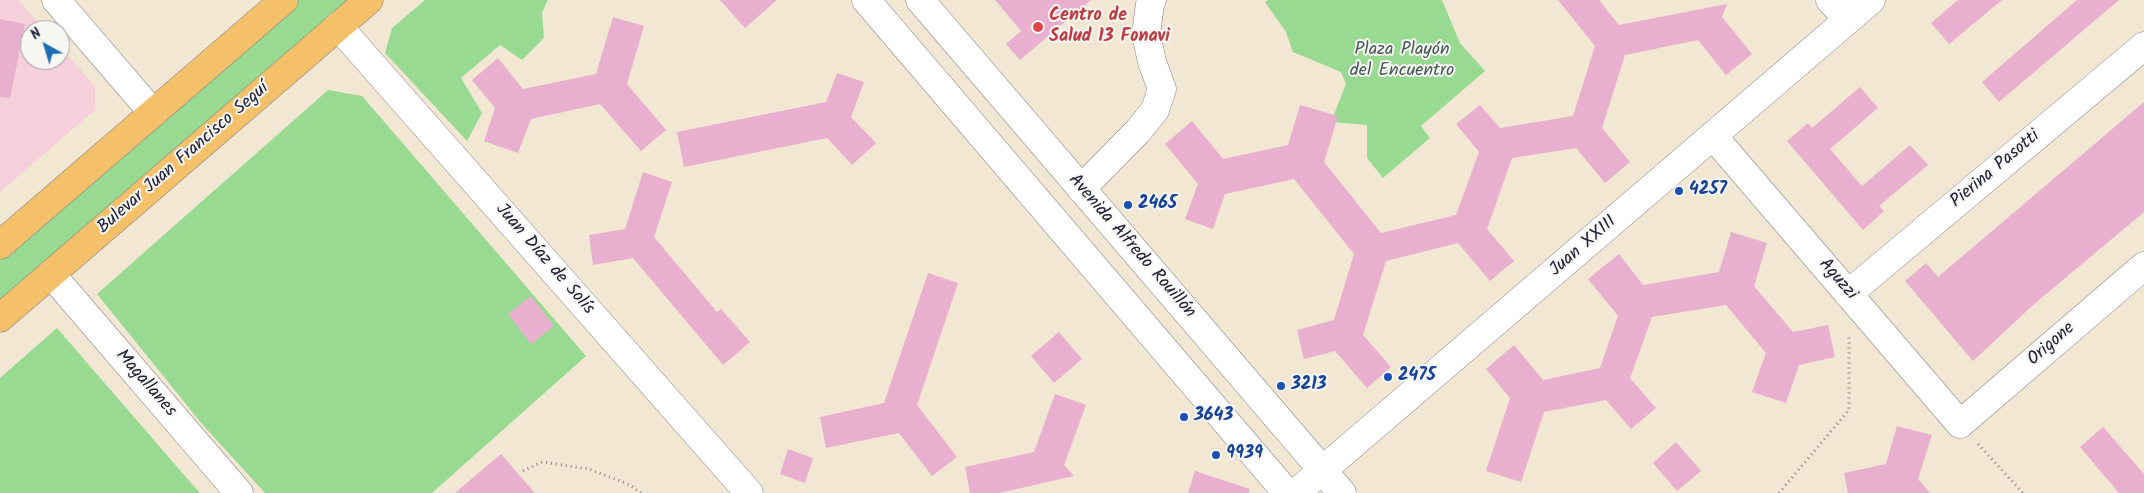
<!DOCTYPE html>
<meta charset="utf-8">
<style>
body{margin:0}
#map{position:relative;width:2144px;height:493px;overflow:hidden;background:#f2e7d2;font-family:Kalam,sans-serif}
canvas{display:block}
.north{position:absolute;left:20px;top:20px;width:50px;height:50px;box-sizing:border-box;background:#f6f6f2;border:1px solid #a1a1a9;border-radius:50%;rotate:321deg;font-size:14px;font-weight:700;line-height:20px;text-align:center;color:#22223b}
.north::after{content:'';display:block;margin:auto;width:18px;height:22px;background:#1f6fb2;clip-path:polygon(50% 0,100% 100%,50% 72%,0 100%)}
</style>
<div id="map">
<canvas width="2144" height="493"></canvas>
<div class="north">N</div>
</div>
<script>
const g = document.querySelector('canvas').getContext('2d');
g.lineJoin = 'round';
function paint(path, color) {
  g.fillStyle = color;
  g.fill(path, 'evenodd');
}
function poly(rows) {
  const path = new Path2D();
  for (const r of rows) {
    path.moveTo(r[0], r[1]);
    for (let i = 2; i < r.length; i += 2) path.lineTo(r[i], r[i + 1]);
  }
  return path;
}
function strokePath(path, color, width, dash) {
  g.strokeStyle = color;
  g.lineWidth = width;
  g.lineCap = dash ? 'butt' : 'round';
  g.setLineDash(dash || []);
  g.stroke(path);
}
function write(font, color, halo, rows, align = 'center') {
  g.font = font + ' Kalam,sans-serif';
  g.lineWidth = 4;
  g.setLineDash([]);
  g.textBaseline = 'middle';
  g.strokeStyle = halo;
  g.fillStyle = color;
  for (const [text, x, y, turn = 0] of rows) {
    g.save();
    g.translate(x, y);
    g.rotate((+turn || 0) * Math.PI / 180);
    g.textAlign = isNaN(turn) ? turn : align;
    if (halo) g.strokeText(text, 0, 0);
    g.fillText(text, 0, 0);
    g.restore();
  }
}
paint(poly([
 [0,0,18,0,45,30,30,30,30,60,60,60,60,47,95,86,95,110,0,192]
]), '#f5cfd9');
paint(poly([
 [284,0,369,0,0,318,0,245],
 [425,0,548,0,542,13,544,38,522,60,500,45,461,78,482,113,467,141,385,53,392,28],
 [1268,0,1442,0,1460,43,1485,71,1421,126,1430,138,1383,178,1367,158,1367,125,1331,122,1346,84,1341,72,1293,52,1286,32,1265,2],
 [328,90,362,96,586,356,432,493,265,493,202,424,97,294],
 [57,328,191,483,200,493,0,493,0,378]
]), '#98da91');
paint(poly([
 [720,0,777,0,745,28],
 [995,0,1091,0,1020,60,1006,44,1021,31],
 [1558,0,1599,0,1619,25,1727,4,1722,17,1752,54,1726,75,1698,40,1625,55,1602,128,1630,162,1605,183,1576,148,1512,158,1487,229,1514,261,1490,281,1458,243,1386,261,1363,335,1391,367,1367,388,1335,351,1304,359,1297,330,1334,320,1354,254,1294,179,1225,194,1213,229,1185,219,1198,184,1165,144,1192,121,1223,159,1288,145,1300,105,1338,116,1324,162,1381,233,1456,215,1479,152,1456,124,1480,105,1500,128,1573,116,1595,46],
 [1958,0,2002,0,1949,44,1931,23],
 [2077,0,2119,0,1999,102,1982,82],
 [613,17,644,26,627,84,666,130,641,151,600,104,531,119,518,153,484,141,495,108,472,80,498,58,523,89,596,74],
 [0,19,25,24,10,98,0,97],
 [837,73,864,82,851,117,876,143,852,165,827,138,684,167,677,132,826,102],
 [1860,87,1878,108,1830,149,1862,186,1910,145,1928,165,1879,206,1884,211,1863,230,1787,141,1808,123,1812,128],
 [2144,102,2144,212,2033,305,1973,361,1905,281,1926,263,1938,277],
 [643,172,672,182,654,237,717,312,721,309,750,342,723,365,633,258,593,265,589,235,625,229],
 [1731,232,1767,243,1754,286,1793,332,1828,325,1835,357,1799,365,1786,403,1752,392,1766,353,1726,305,1652,317,1630,378,1656,408,1631,429,1606,400,1544,412,1521,482,1486,471,1510,398,1486,369,1514,345,1543,380,1600,368,1618,316,1588,279,1619,254,1643,285,1719,272],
 [928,273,958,283,917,405,957,457,932,476,899,433,826,448,820,417,884,403],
 [531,296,554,326,531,344,508,314],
 [1059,332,1082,359,1054,383,1031,356],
 [1055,394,1086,405,1064,465,1074,476,999,493,970,493,965,467,1034,452],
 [1897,426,1932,435,1918,479,1930,493,1848,493,1844,473,1886,464],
 [2103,427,2144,474,2144,493,2119,493,2080,447],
 [1676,442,1701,471,1677,491,1653,463],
 [788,449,813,458,805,483,780,474],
 [501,454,535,493,455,493],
 [1195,471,1250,489,1249,493,1188,493]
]), '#e9afce');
const minor = poly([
 [56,0,153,113],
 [866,0,1287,493],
 [920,0,1342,493],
 [1830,0,1848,20],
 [338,26,749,493],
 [1713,136,1960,424,2144,266],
 [1081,189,1138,131,1155,110,1162,89,1152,62,1146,34,1150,4,1152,0],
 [51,274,239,493],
 [1848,294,2144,46],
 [1296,493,1871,0]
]);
const major = poly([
 [0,245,284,0],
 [0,318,369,0]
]);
strokePath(minor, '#8a8486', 29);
strokePath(major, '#8a8486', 29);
strokePath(poly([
 [1978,444,2023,493],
 [523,471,542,462,589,469,630,485,641,493],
 [1779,493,1849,410,1849,337]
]), '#8a8486', 3, [1, 4]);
strokePath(minor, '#fff', 28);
strokePath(major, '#f4c16a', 28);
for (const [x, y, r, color] of [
 [1038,27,6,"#e0444e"],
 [1679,191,5,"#1a4fb4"],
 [1128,205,5,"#1a4fb4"],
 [1388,377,5,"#1a4fb4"],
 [1281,386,5,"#1a4fb4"],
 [1184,417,5,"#1a4fb4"],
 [1216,455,5,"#1a4fb4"]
]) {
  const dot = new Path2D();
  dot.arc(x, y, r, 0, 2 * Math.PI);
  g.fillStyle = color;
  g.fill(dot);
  strokePath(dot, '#f6f6f2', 2);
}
write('bold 18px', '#be3a42', '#f6f6f2', [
 ["Centro de",1049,17],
 ["Salud 13 Fonavi",1049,38]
], 'left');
write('18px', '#455955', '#f6f6f2', [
 ["Plaza Playón",1402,51],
 ["del Encuentro",1402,72]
]);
write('18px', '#22223b', '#f6f6f2', [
 ["Bulevar Juan Francisco Seguí",184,159,-41],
 ["Pierina Pasotti",1996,170,-40],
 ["Avenida Alfredo Rouillón",1131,247,49],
 ["Juan XXIII",1584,247,-41],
 ["Juan Díaz de Solís",544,260,49],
 ["Aguzzi",1837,280,49],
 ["Origone",2052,345,-41],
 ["Magallanes",145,384,49]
]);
write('bold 18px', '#164399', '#f6f6f2', [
 ["4257",1689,191],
 ["2465",1138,205],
 ["2475",1398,377],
 ["3213",1291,386],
 ["3643",1194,417],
 ["9939",1226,455]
], 'left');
</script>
